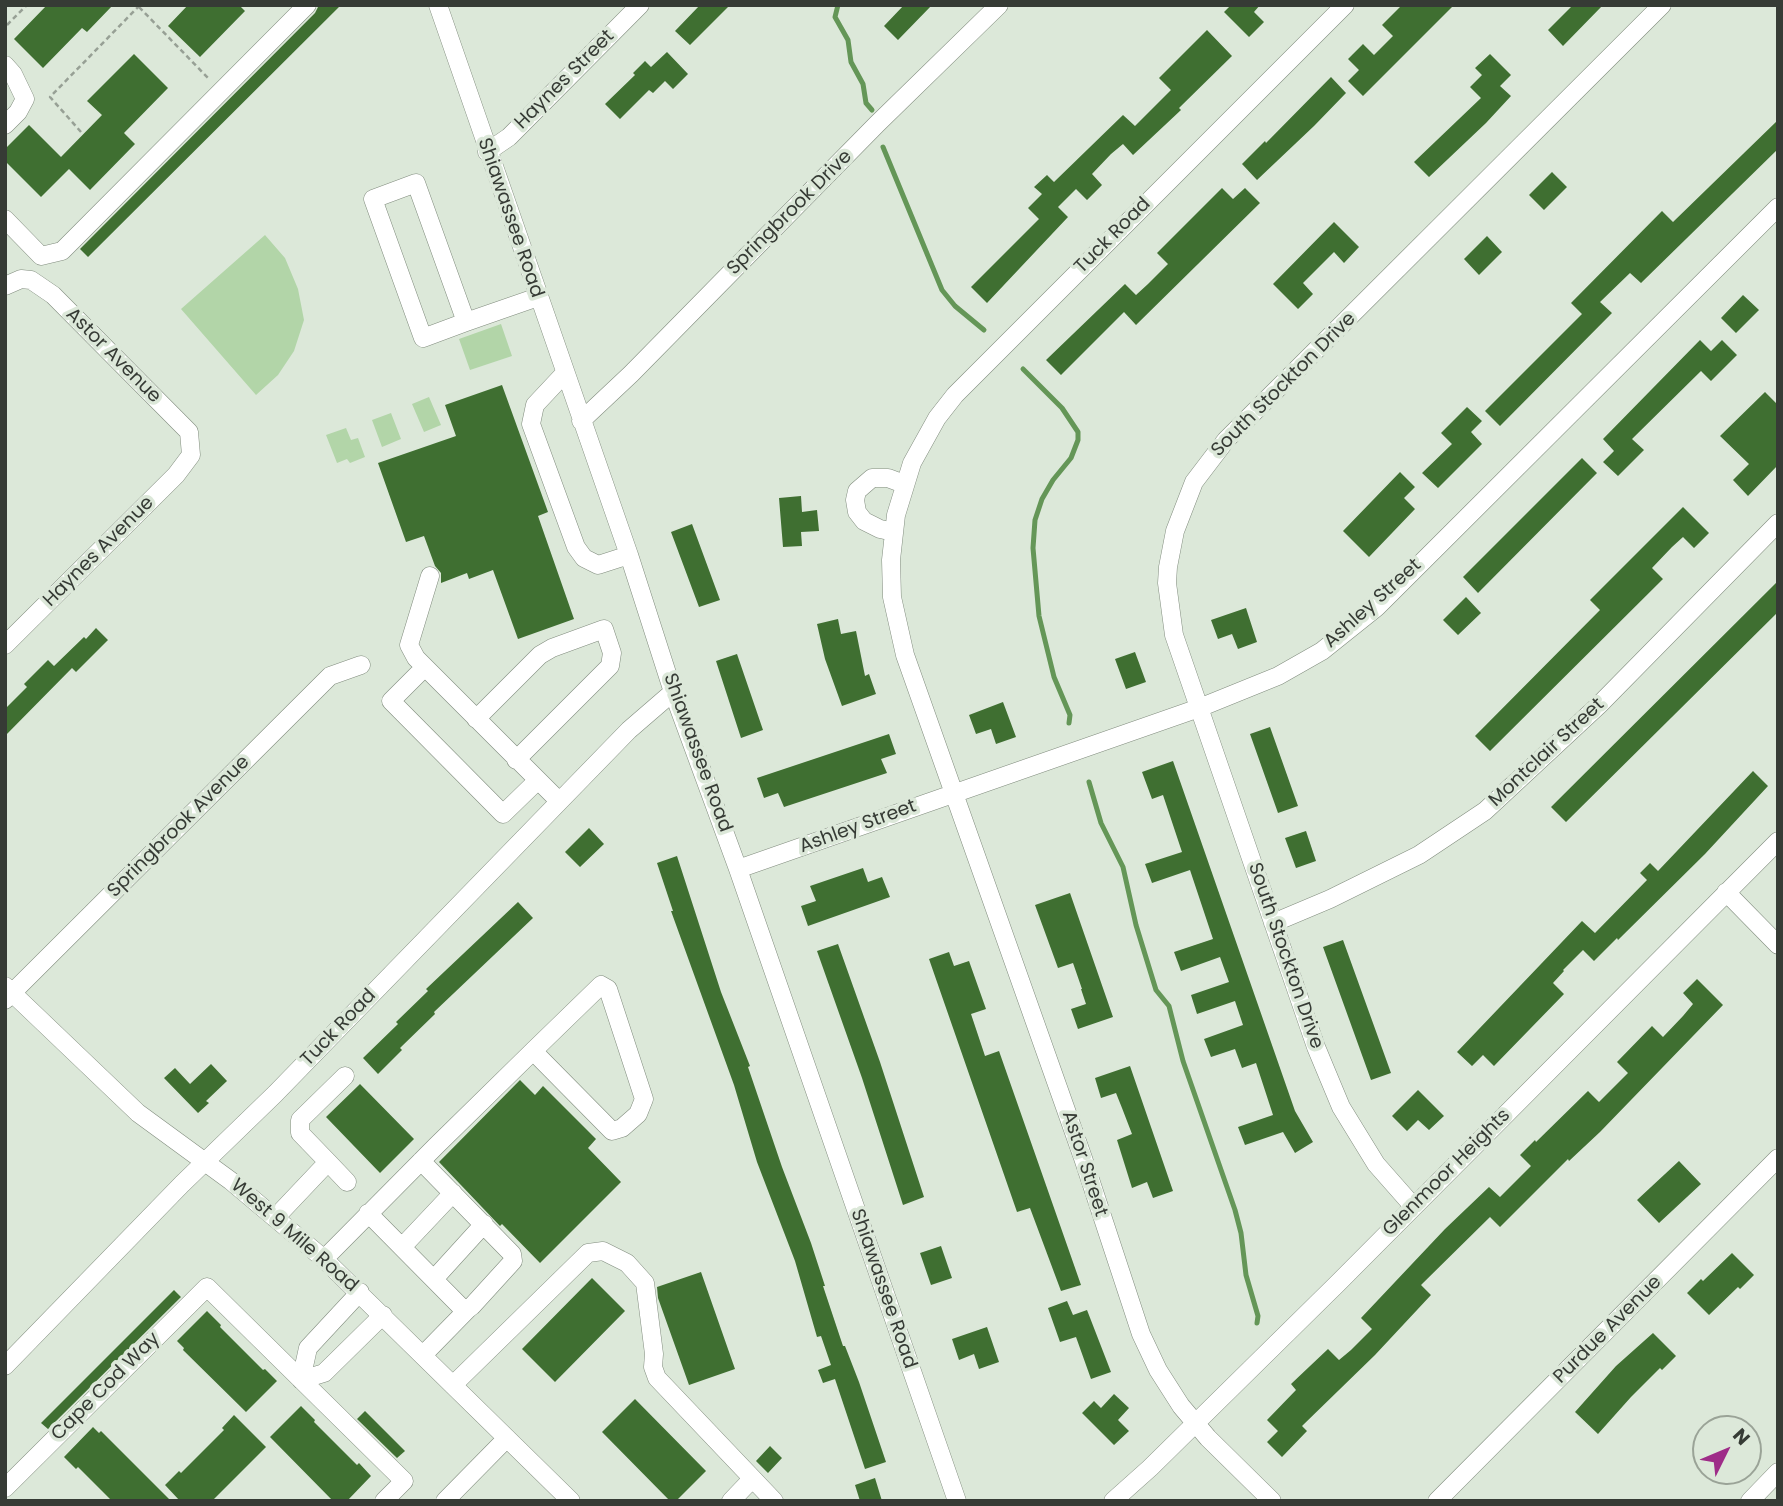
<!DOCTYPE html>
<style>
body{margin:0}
#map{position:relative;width:1783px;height:1506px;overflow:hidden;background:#dce8d9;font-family:Poppins,sans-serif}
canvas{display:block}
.frame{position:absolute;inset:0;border:7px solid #363b35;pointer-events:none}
.north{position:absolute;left:1692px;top:1415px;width:70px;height:70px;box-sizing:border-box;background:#dce8d9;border:2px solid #9aa397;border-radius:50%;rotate:47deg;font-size:19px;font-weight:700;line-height:28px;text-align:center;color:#363b35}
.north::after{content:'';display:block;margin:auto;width:24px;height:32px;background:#9e2c88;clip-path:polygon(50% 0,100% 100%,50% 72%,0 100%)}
</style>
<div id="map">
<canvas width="1783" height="1506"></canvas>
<div class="frame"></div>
<div class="north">N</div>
</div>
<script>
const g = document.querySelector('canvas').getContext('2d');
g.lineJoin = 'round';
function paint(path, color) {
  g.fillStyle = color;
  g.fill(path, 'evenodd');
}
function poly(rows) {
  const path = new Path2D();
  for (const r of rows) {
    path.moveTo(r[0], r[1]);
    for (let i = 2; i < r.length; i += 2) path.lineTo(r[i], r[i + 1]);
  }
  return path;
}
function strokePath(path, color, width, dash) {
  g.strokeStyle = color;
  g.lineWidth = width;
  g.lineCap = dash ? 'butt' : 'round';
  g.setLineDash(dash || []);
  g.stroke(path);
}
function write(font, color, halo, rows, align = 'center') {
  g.font = font + ' Poppins,sans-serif';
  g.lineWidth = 7;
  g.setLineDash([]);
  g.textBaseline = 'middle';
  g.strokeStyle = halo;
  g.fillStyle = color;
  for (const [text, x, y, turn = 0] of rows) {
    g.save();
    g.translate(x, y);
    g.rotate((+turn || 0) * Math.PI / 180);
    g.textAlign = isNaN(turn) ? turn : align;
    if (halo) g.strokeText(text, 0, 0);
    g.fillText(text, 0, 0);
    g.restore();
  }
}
paint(poly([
 [265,235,285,258,298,289,304,320,294,351,278,375,256,395,181,309],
 [501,324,512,356,470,370,459,339],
 [429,397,441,425,424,432,412,404],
 [391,413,401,439,382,447,372,420],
 [346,428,351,440,358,438,365,457,350,463,347,459,337,463,326,435]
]), '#b2d5a8');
strokePath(poly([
 [838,5,835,17,848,40,851,62,863,84,866,103,872,110],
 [883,147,942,290,955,306,984,330],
 [1023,369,1062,408,1078,432,1078,440,1071,458,1053,480,1042,499,1035,520,1033,548,1039,616,1054,677,1070,715,1069,723],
 [1089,782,1101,823,1123,867,1136,925,1156,990,1169,1006,1183,1061,1235,1210,1241,1233,1246,1275,1258,1316,1257,1323]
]), '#649657', 5);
paint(poly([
 [47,5,113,5,87,32,82,28,43,68,14,39],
 [188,5,239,5,245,11,200,57,168,26],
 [341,5,88,257,80,249,315,13,319,5],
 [700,5,730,5,690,45,675,31],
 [904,5,932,5,898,40,884,26],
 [1231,5,1260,5,1254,12,1264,22,1249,37,1224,12],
 [1402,5,1454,5,1363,96,1348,81,1359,70,1348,59,1363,44,1374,55,1393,36,1382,25],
 [1573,5,1603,5,1563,46,1548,30],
 [1207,30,1232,56,1179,108,1181,110,1133,155,1123,144,1111,154,1092,174,1102,185,1087,200,1076,189,1058,207,1068,217,987,303,971,287,1039,219,1028,208,1042,194,1034,187,1047,175,1054,182,1123,115,1135,126,1171,90,1159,78],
 [667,52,688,74,673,89,665,81,653,93,649,90,620,119,605,104,635,75,633,73,645,61,651,67],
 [134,54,168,88,124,133,135,144,90,190,69,169,41,197,5,161,5,149,29,125,61,157,102,115,87,101],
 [1490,54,1511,75,1500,86,1511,96,1486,123,1429,177,1414,162,1481,98,1470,87,1482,75,1475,68],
 [1331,77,1346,93,1314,126,1257,180,1242,164,1265,141,1266,143],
 [1778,120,1778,149,1641,283,1630,273,1600,302,1612,313,1500,426,1485,411,1582,314,1571,303,1662,211,1673,222],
 [1552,172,1567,187,1544,210,1529,195],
 [1222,188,1233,199,1245,188,1260,203,1136,325,1124,312,1061,375,1046,360,1125,284,1136,295,1148,284,1168,264,1157,253],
 [1334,222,1359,247,1344,263,1334,252,1303,283,1313,294,1298,309,1273,284],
 [1487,236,1502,252,1479,275,1464,259],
 [1743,295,1759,310,1736,333,1721,318],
 [1700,340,1711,351,1722,340,1737,355,1711,381,1701,371,1632,439,1644,450,1618,476,1603,462,1614,451,1603,439],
 [502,385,548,512,538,516,574,619,518,639,493,570,469,579,467,573,441,583,441,573,435,566,424,536,406,542,378,463,456,436,445,405],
 [1765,392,1778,405,1778,465,1748,496,1733,480,1749,464,1720,436],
 [1467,407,1482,421,1471,432,1482,444,1438,488,1422,473,1452,444,1441,433],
 [1582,458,1597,473,1478,593,1463,577],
 [1400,472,1415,487,1404,498,1415,509,1369,557,1343,531],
 [801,496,802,512,817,510,819,531,801,532,802,546,783,547,779,498],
 [1683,507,1709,533,1694,548,1683,537,1672,547,1652,568,1663,579,1490,751,1475,736,1600,610,1590,600],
 [692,524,720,600,699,607,671,532],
 [1778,581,1778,612,1566,822,1551,807],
 [1466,597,1481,613,1458,635,1443,620],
 [1246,608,1257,642,1238,649,1232,634,1218,639,1211,620],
 [838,619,841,634,856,631,865,676,869,674,876,694,842,706,825,659,817,624],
 [96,628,108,640,76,672,72,668,5,736,5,709,27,687,24,684,48,660,54,666,84,637,86,639],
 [1135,652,1146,682,1126,689,1115,659],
 [737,654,763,730,741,738,716,661],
 [1003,702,1016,737,996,744,991,729,976,734,969,715],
 [1270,727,1298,806,1278,813,1250,734],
 [889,734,896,754,881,759,887,773,784,807,778,793,764,798,757,778],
 [1173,761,1295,1111,1313,1142,1295,1153,1283,1132,1245,1145,1238,1127,1273,1115,1256,1063,1242,1068,1235,1049,1211,1057,1204,1039,1243,1025,1235,1001,1197,1014,1191,995,1229,982,1220,957,1181,971,1174,952,1213,939,1190,870,1152,883,1145,864,1182,852,1163,795,1152,799,1142,772],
 [1753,771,1768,786,1705,854,1618,940,1617,938,1594,961,1583,950,1563,970,1564,971,1553,983,1564,994,1494,1066,1483,1055,1472,1066,1457,1052,1582,921,1595,933,1647,880,1640,873,1650,863,1658,871],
 [589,828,604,844,580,867,565,852],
 [1306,831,1316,861,1296,868,1285,838],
 [677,856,721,992,750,1066,748,1067,782,1167,811,1243,825,1286,823,1286,843,1346,845,1346,859,1382,886,1462,865,1469,835,1379,823,1383,818,1370,831,1365,821,1336,817,1337,795,1261,757,1162,734,1085,671,911,673,911,657,863],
 [863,868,868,882,882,877,890,897,808,926,801,906,816,901,810,886],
 [1070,893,1113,1017,1078,1029,1071,1009,1086,1004,1081,989,1082,989,1073,963,1058,968,1035,905],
 [518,902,533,918,434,1012,435,1014,400,1048,402,1050,378,1074,363,1058,398,1024,396,1022,428,991,426,989],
 [1343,940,1391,1073,1371,1080,1323,947],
 [838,944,880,1062,924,1197,903,1205,862,1078,817,951],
 [949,952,954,966,969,961,986,1009,971,1014,985,1056,999,1051,1081,1285,1061,1291,1030,1208,1017,1212,929,959],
 [1697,979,1723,1005,1600,1132,1569,1161,1568,1159,1500,1227,1490,1217,1421,1285,1431,1295,1375,1355,1302,1426,1307,1431,1282,1457,1267,1442,1278,1431,1267,1420,1296,1390,1291,1384,1328,1349,1339,1360,1351,1350,1372,1329,1361,1318,1445,1229,1489,1187,1500,1197,1531,1166,1520,1155,1535,1140,1536,1142,1588,1091,1599,1102,1628,1073,1617,1062,1652,1026,1663,1037,1683,1016,1693,1004,1683,993],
 [211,1064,227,1081,206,1101,209,1103,198,1113,164,1078,175,1068,190,1084],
 [1130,1066,1173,1191,1153,1198,1147,1182,1132,1188,1117,1140,1132,1134,1122,1108,1116,1093,1101,1098,1095,1078],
 [520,1080,535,1095,543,1086,596,1139,588,1148,621,1182,540,1263,502,1224,500,1226,439,1162],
 [360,1084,414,1139,380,1173,326,1117],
 [1418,1090,1444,1116,1429,1130,1418,1120,1407,1131,1392,1116],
 [1679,1161,1701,1184,1659,1223,1637,1200],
 [941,1246,952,1278,931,1285,920,1253],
 [1732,1253,1754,1275,1740,1289,1738,1287,1709,1315,1687,1293,1701,1279,1703,1281],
 [701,1272,735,1369,689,1385,658,1298,657,1287],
 [592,1278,625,1311,555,1382,522,1349],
 [174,1290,181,1297,48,1429,41,1423],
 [1067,1301,1073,1315,1087,1310,1111,1372,1091,1379,1076,1337,1060,1342,1048,1308],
 [207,1311,221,1325,220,1327,263,1370,265,1369,277,1381,246,1412,183,1350,184,1348,177,1341],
 [987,1327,999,1362,979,1369,974,1354,959,1360,952,1339],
 [1653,1333,1676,1356,1662,1370,1660,1368,1631,1397,1598,1434,1575,1412,1616,1366],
 [1114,1394,1129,1408,1118,1420,1129,1431,1114,1445,1082,1413,1094,1401,1101,1408],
 [635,1399,706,1471,676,1501,670,1501,602,1432],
 [301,1406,315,1420,314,1422,357,1465,359,1463,371,1476,347,1501,333,1501,270,1437],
 [365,1411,405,1451,397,1458,357,1419],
 [234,1415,266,1447,212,1501,180,1501,165,1485,179,1471,181,1473,224,1430,222,1428],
 [93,1427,99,1433,101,1431,171,1501,112,1501,78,1467,76,1469,64,1457],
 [770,1446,782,1458,768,1473,756,1461],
 [875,1478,882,1501,860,1501,855,1485]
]), '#3f6f31');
const minor = poly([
 [438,5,629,555,673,692,738,869,957,1501],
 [5,65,13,74,25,99,18,112,5,125],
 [487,152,509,137,640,5],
 [5,219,41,256,62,251,307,5],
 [5,286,21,279,31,280,53,295,189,432,191,455,176,475,5,645],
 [466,322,416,183,373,199,423,338,466,322,512,306,538,297],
 [565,373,535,405,531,424,576,547,584,558,598,565,629,555],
 [581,421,631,374,877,124,999,5],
 [894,532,880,529,864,521,857,512,855,500,857,491,872,478,888,478,904,484],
 [430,576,409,645,416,658,559,801],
 [424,668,391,701,503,814,537,781],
 [476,719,540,655,552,648,604,629,612,653,610,666,516,760],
 [738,869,1199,708,1278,676,1322,651,1377,607,1778,207],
 [1726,892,1778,945],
 [1273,923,1330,899,1419,855,1485,811,1599,705,1778,523],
 [5,986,138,1113,231,1181,324,1259,571,1501],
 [5,1000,330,676,361,665],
 [328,1162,347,1182],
 [1413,1206,1376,1164,1341,1107,1316,1047,1174,635,1167,583,1168,567,1175,531,1194,482,1226,440,1662,5],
 [368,1213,461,1307,468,1309,472,1306,513,1261,512,1254,421,1161],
 [275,1218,328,1162,300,1133,300,1120,345,1076],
 [403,1246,453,1193],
 [324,1259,436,1146,533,1051,601,985,608,989,644,1099,638,1114,622,1128,612,1131,533,1051],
 [434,1279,484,1224],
 [360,1292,308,1348,301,1380,324,1373,383,1315],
 [423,1355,468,1309],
 [5,1366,182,1184,275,1094,629,730,673,692],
 [454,1384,588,1253,603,1251,627,1263,645,1283,654,1354,653,1367,657,1378,774,1501],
 [5,1488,207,1287,404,1481,384,1501],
 [445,1501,507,1438],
 [731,1501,752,1479],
 [1113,1501,1150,1468,1337,1284,1778,841],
 [1272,1501,1208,1438,1181,1406,1158,1370,1141,1334,1083,1158,905,655,892,597,891,560,896,515,912,463,937,418,955,395,1345,5],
 [1437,1501,1778,1158],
 [1750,1501,1778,1472]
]);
strokePath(minor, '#818c7e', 19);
strokePath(poly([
 [139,7,210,80],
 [7,25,27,5],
 [81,132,50,97,140,5]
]), '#97a095', 2.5, [5, 3.5]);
strokePath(minor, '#fff', 18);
write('19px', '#363b35', '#dce8d9', [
 ["Haynes Street",565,80,-45],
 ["Springbrook Drive",790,213,-45],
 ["Shiawassee Road",510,218,71],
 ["Tuck Road",1113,236,-45],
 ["Astor Avenue",113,356,45],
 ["South Stockton Drive",1284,385,-45],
 ["Haynes Avenue",99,552,-45],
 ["Ashley Street",1373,604,-42],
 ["Shiawassee Road",697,753,70],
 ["Montclair Street",1547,753,-43],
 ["Springbrook Avenue",179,827,-45],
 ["Ashley Street",858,827,-20],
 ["South Stockton Drive",1285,956,71],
 ["Tuck Road",339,1028,-46],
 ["Astor Street",1084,1164,72],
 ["Glenmoor Heights",1447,1173,-45],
 ["West 9 Mile Road",294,1236,41],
 ["Shiawassee Road",883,1289,71],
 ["Purdue Avenue",1608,1330,-45],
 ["Cape Cod Way",106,1387,-45]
]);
</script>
